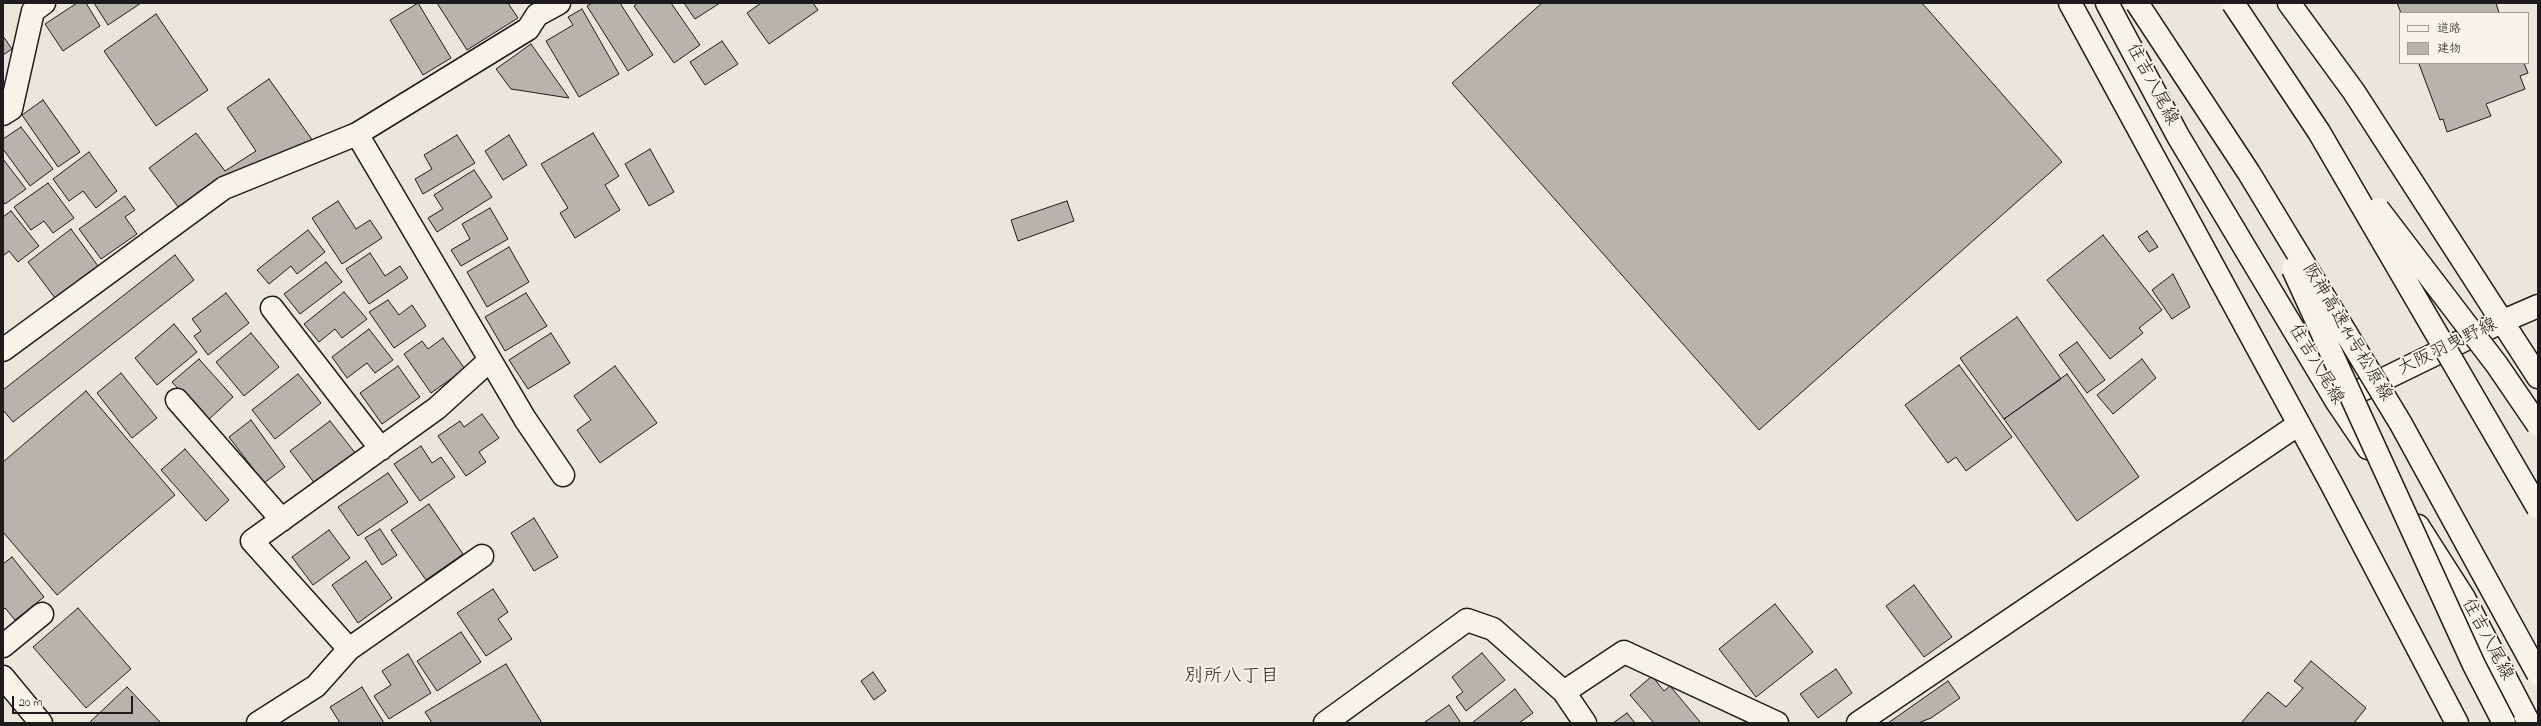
<!DOCTYPE html>
<meta charset="utf-8">
<style>
body{margin:0}
#map{position:relative;width:2541px;height:726px;overflow:hidden;background:#eae6dc;font-family:"Indie Flower","Klee One",sans-serif}
canvas{display:block}
.frame{position:absolute;inset:0;border:4px solid #1c1c1c;pointer-events:none}
.legend{position:absolute;left:2399px;top:12px;width:130px;height:52px;box-sizing:border-box;background:#f7f3e8;border:1px solid #9f9d96;margin:0;padding:5px 7px;list-style:none;font-size:12px;color:#1c1c1c}
.legend li{display:flex;align-items:center;gap:8px;height:20px}
.legend b{width:20px;border:1px solid #9f9d96}
.scale{position:absolute;left:12px;top:696px;width:121px;height:18px;box-sizing:border-box;border:2px solid #1c1c1c;border-top:0;padding-left:5px;font-size:12px;line-height:14px;white-space:nowrap;color:#1c1c1c;-webkit-text-stroke:3px #f7f3e8;paint-order:stroke}
</style>
<div id="map">
<canvas width="2541" height="726"></canvas>
<div class="frame"></div>
<ul class="legend">
<li><b style="height:5px;background:#f7f3e8"></b>道路</li>
<li><b style="height:11px;background:#b6b4ac"></b>建物</li>
</ul>
<div class="scale">20 m</div>
</div>
<script>
const g = document.querySelector('canvas').getContext('2d');
g.lineJoin = 'round';
function paint(path, color) {
  g.fillStyle = color;
  g.fill(path, 'evenodd');
}
function poly(rows) {
  const path = new Path2D();
  for (const r of rows) {
    path.moveTo(r[0], r[1]);
    for (let i = 2; i < r.length; i += 2) path.lineTo(r[i], r[i + 1]);
  }
  return path;
}
function strokePath(path, color, width, dash) {
  g.strokeStyle = color;
  g.lineWidth = width;
  g.lineCap = dash ? 'butt' : 'round';
  g.setLineDash(dash || []);
  g.stroke(path);
}
function write(font, color, halo, rows, align = 'center') {
  g.font = font + ' "Indie Flower","Klee One",sans-serif';
  g.lineWidth = 4;
  g.setLineDash([]);
  g.textBaseline = 'middle';
  g.strokeStyle = halo;
  g.fillStyle = color;
  for (const [text, x, y, turn = 0] of rows) {
    g.save();
    g.translate(x, y);
    g.rotate((+turn || 0) * Math.PI / 180);
    g.textAlign = isNaN(turn) ? turn : align;
    if (halo) g.strokeText(text, 0, 0);
    g.fillText(text, 0, 0);
    g.restore();
  }
}
const building = poly([
 [77,3,86,3,100,26,63,51,45,24,77,3],
 [94,3,141,3,108,25,94,3],
 [418,3,451,58,423,75,390,20,418,3],
 [437,3,508,3,518,18,467,50,437,3],
 [592,3,620,3,653,55,628,71,587,6,592,3],
 [638,3,671,3,700,45,674,63,634,6,638,3],
 [684,3,720,3,695,19,684,3],
 [761,3,813,3,818,10,769,44,747,13,761,3],
 [1542,3,1922,3,2062,162,1759,430,1452,83,1542,3],
 [2397,3,2496,3,2499,13,2401,13,2397,3],
 [582,9,619,74,579,97,546,41,573,25,568,17,582,9],
 [156,14,208,90,156,126,104,51,156,14],
 [3,36,12,49,3,55,3,36],
 [722,41,738,64,705,85,690,62,722,41],
 [531,44,569,98,511,89,496,69,531,44],
 [2422,63,2524,63,2528,73,2520,76,2525,89,2486,104,2491,116,2447,132,2443,119,2440,120,2419,64,2422,63],
 [269,79,313,141,182,212,149,168,196,133,225,171,256,151,227,108,269,79],
 [43,100,80,152,58,167,22,115,43,100],
 [21,127,53,169,30,186,3,149,3,139,21,127],
 [593,133,619,176,605,185,620,210,575,238,560,213,568,208,541,164,593,133],
 [457,135,475,163,423,194,415,179,432,169,424,155,457,135],
 [509,135,527,165,503,180,485,151,509,135],
 [650,149,674,192,649,206,625,164,650,149],
 [89,152,117,191,96,208,83,191,69,201,53,179,89,152],
 [3,159,26,189,5,204,3,201,3,159],
 [474,170,492,197,437,232,428,218,443,209,434,195,474,170],
 [48,183,74,218,53,233,44,221,31,230,14,207,48,183],
 [125,196,135,210,125,217,137,234,101,259,79,229,125,196],
 [338,201,356,229,370,220,382,238,342,264,312,218,338,201],
 [1067,201,1074,221,1018,241,1011,220,1067,201],
 [490,208,508,239,461,266,451,250,470,239,462,224,490,208],
 [11,211,39,246,18,262,9,251,3,256,3,217,11,211],
 [71,229,101,270,58,302,28,262,71,229],
 [308,230,325,252,297,274,291,266,269,284,257,270,308,230],
 [2147,231,2158,247,2149,252,2138,237,2147,231],
 [2103,235,2162,310,2139,328,2143,333,2110,359,2047,280,2103,235],
 [509,247,529,282,487,307,467,272,509,247],
 [370,253,385,276,400,266,408,278,369,304,346,269,370,253],
 [175,255,194,280,13,422,3,410,3,390,175,255],
 [326,262,342,282,300,314,284,294,326,262],
 [2173,274,2190,307,2172,319,2152,290,2173,274],
 [344,292,367,319,342,338,335,329,319,342,304,324,344,292],
 [226,293,249,323,208,355,194,336,201,331,192,319,226,293],
 [526,293,547,326,505,351,485,317,526,293],
 [388,300,399,315,412,305,426,326,394,348,369,312,388,300],
 [2017,317,2061,379,2004,419,1960,358,2017,317],
 [174,324,197,352,157,385,135,358,174,324],
 [369,329,393,360,375,373,367,363,347,378,332,357,369,329],
 [251,333,279,367,244,396,216,362,251,333],
 [551,333,570,363,528,389,509,360,551,333],
 [443,338,465,369,431,393,404,354,422,341,428,349,443,338],
 [2077,342,2105,380,2087,393,2059,355,2077,342],
 [199,359,233,397,207,421,172,382,199,359],
 [2142,359,2156,378,2113,414,2097,395,2142,359],
 [1959,365,2012,437,1966,471,1956,457,1948,463,1905,405,1959,365],
 [398,366,420,397,382,424,360,393,398,366],
 [615,366,657,423,600,463,577,430,591,420,574,396,615,366],
 [121,373,157,418,132,438,97,393,121,373],
 [298,374,321,403,275,439,252,410,298,374],
 [2067,374,2139,477,2077,521,2004,419,2067,374],
 [86,391,175,495,57,595,3,532,3,462,86,391],
 [482,414,499,438,479,452,486,462,466,476,438,436,460,421,464,427,482,414],
 [251,420,285,467,264,483,229,437,251,420],
 [330,421,356,454,316,485,290,451,330,421],
 [421,446,432,463,441,457,455,477,420,501,394,464,421,446],
 [185,449,229,500,206,521,161,470,185,449],
 [388,473,408,502,358,536,338,507,388,473],
 [429,504,463,554,426,580,391,530,429,504],
 [534,518,558,557,534,571,511,533,534,518],
 [380,529,397,555,382,565,365,538,380,529],
 [329,530,350,558,313,585,292,557,329,530],
 [12,557,44,597,15,620,5,608,3,610,3,564,12,557],
 [366,561,392,598,358,623,332,585,366,561],
 [1914,585,1952,637,1924,657,1886,606,1914,585],
 [493,589,508,612,498,619,512,639,486,656,457,613,493,589],
 [1775,604,1813,652,1756,697,1719,649,1775,604],
 [78,608,131,669,86,708,33,647,78,608],
 [461,632,481,662,437,691,417,661,461,632],
 [1482,653,1505,680,1466,711,1456,697,1463,692,1452,677,1482,653],
 [408,654,431,693,389,719,374,696,391,685,382,671,408,654],
 [2311,661,2366,708,2354,723,2241,723,2268,692,2286,707,2303,688,2294,681,2311,661],
 [506,664,542,723,432,723,425,712,506,664],
 [1836,669,1852,693,1818,718,1800,694,1836,669],
 [873,672,886,691,874,700,861,681,873,672],
 [1652,676,1664,691,1670,686,1701,723,1654,723,1630,695,1652,676],
 [1948,681,1960,698,1931,718,1918,723,1888,723,1948,681],
 [127,687,161,723,91,723,90,722,127,687],
 [362,687,384,723,340,723,330,707,362,687],
 [1515,689,1533,713,1519,723,1472,723,1515,689],
 [1449,705,1461,723,1426,723,1425,722,1449,705],
 [1627,713,1635,723,1613,723,1627,713]
]);
paint(building, '#b6b4ac');
strokePath(building, '#1c1c1c', 1);
const street = poly([
 [2070,3,2331,483,2457,723],
 [3,114,11,109,33,11,44,3],
 [357,134,525,419,563,475],
 [272,308,381,449],
 [3,350,224,188,357,134,528,29,537,15,559,3],
 [177,400,282,520],
 [3,646,42,614],
 [349,649,252,541,437,408,490,360],
 [3,677,41,723],
 [1564,692,1585,723],
 [258,723,316,686,349,649,482,556],
 [1325,723,1467,620,1493,629,1564,692,1624,652,1777,723],
 [1858,723,2299,424]
]);
const secondary = poly([
 [2107,3,2178,136,2337,402,2368,448],
 [2289,3,2354,92,2538,377],
 [2337,402,2501,322,2538,306],
 [2418,526,2464,598,2529,723]
]);
strokePath(street, '#1c1c1c', 25);
strokePath(secondary, '#1c1c1c', 25);
strokePath(street, '#f7f3e8', 22);
strokePath(secondary, '#f7f3e8', 22);
const highwayBridge = poly([
 [2137,3,2249,173,2401,424,2538,674],
 [2233,3,2319,132,2538,508],
 [2378,209,2497,365,2538,425],
 [2293,269,2474,665,2504,723]
]);
strokePath(highwayBridge, '#1c1c1c', 25, []);
strokePath(highwayBridge, '#f7f3e8', 22);
write('18px', '#1c1c1c', '#f7f3e8', [
 ["住吉八尾線",2151,85,62],
 ["阪神高速14号松原線",2346,333,59],
 ["大阪羽曳野線",2448,348,-26],
 ["住吉八尾線",2315,365,59],
 ["住吉八尾線",2486,640,62]
]);
write('19px', '#1c1c1c', '#f7f3e8', [
 ["別所八丁目",1232,678]
]);
</script>
